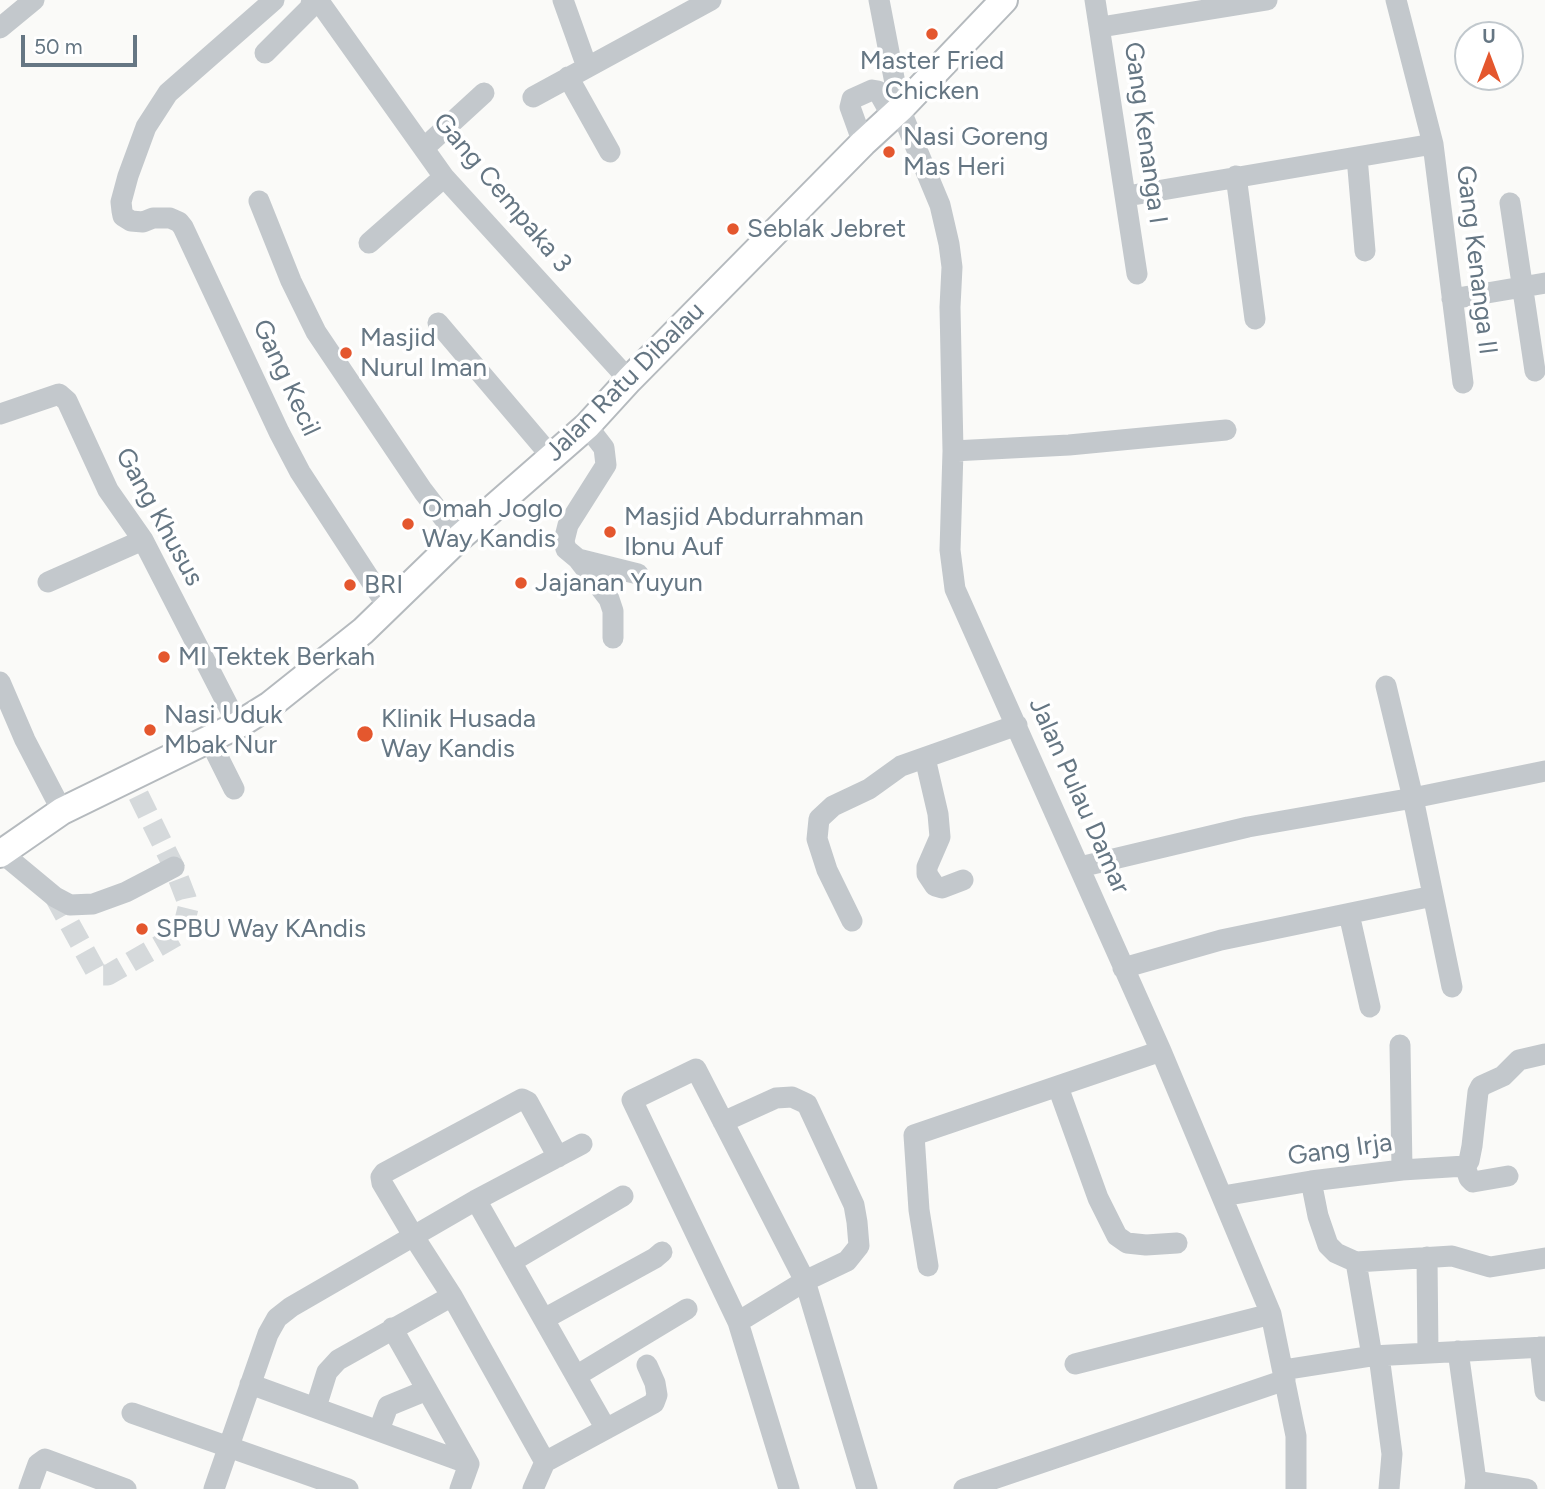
<!DOCTYPE html>
<style>
body{margin:0}
#map{position:relative;width:1545px;height:1489px;overflow:hidden;background:#fafaf8;font-family:Figtree,sans-serif}
canvas{display:block}
.north{position:absolute;left:1454px;top:21px;width:70px;height:70px;box-sizing:border-box;background:#fff;border:2px solid #c1c8cd;border-radius:50%;rotate:0deg;font-size:19px;font-weight:700;line-height:28px;text-align:center;color:#657683}
.north::after{content:'';display:block;margin:auto;width:24px;height:32px;background:#e4572e;clip-path:polygon(50% 0,100% 100%,50% 72%,0 100%)}
.scale{position:absolute;left:21px;top:35px;width:116px;height:32px;box-sizing:border-box;border:4px solid #657683;border-top:0;padding-left:9px;font-size:21px;line-height:24px;white-space:nowrap;color:#657683;-webkit-text-stroke:5px #fff;paint-order:stroke}
</style>
<div id="map">
<canvas width="1545" height="1489"></canvas>
<div class="north">U</div>
<div class="scale">50 m</div>
</div>
<script>
const g = document.querySelector('canvas').getContext('2d');
g.lineJoin = 'round';
function poly(rows) {
  const path = new Path2D();
  for (const r of rows) {
    path.moveTo(r[0], r[1]);
    for (let i = 2; i < r.length; i += 2) path.lineTo(r[i], r[i + 1]);
  }
  return path;
}
function strokePath(path, color, width, dash) {
  g.strokeStyle = color;
  g.lineWidth = width;
  g.lineCap = dash ? 'butt' : 'round';
  g.setLineDash(dash || []);
  g.stroke(path);
}
function write(font, color, halo, rows, align = 'center') {
  g.font = font + ' Figtree,sans-serif';
  g.lineWidth = 7;
  g.setLineDash([]);
  g.textBaseline = 'middle';
  g.strokeStyle = halo;
  g.fillStyle = color;
  for (const [text, x, y, turn = 0] of rows) {
    g.save();
    g.translate(x, y);
    g.rotate((+turn || 0) * Math.PI / 180);
    g.textAlign = isNaN(turn) ? turn : align;
    if (halo) g.strokeText(text, 0, 0);
    g.fillText(text, 0, 0);
    g.restore();
  }
}
strokePath(poly([
 [55,897,95,970,102,975,108,975,176,936,183,928,188,908,186,898,174,867,130,778]
]), '#d5d9db', 21, [21, 10]);
const major = poly([
 [0,854,62,811,238,725,270,705,363,631,459,538,587,426,629,380,863,143,900,109,1004,0]
]);
strokePath(major, '#b5babe', 30);
strokePath(poly([
 [274,0,168,93,146,127,128,176,121,202,122,211,123,216,131,221,143,222,153,218,170,218,179,222,183,227,279,432,300,472,388,607],
 [318,0,444,177,629,380],
 [563,0,587,67],
 [879,0,900,109,940,205,949,244,952,267,950,307,953,451,950,550,955,589,1161,1051,1271,1314,1296,1436,1296,1489],
 [1095,0,1137,274],
 [1396,0,1433,144,1463,383],
 [1101,27,1267,0],
 [0,28,34,0],
 [265,53,310,8,312,0],
 [568,77,610,152],
 [533,97,711,0],
 [863,143,850,107,852,99,872,90,878,91,892,116],
 [424,148,484,93],
 [1357,157,1365,251],
 [1236,176,1255,319],
 [1127,196,1433,144],
 [259,201,291,281,316,332,423,491,459,538],
 [1510,203,1535,371],
 [369,243,444,177],
 [1452,299,1545,283],
 [438,323,551,456],
 [0,414,59,394,67,401,108,490,143,540,238,725],
 [587,426,604,448,606,465,568,525,564,541,566,549,578,559,609,599,613,611,613,638],
 [953,451,1069,445,1226,430],
 [578,559,638,574],
 [48,582,143,540],
 [0,682,25,740,62,811],
 [1386,686,1413,798,1452,987],
 [209,739,234,789],
 [925,758,938,814,940,837,927,867,927,874,935,886,942,888,963,880],
 [2,853,55,897,70,905,93,904,126,892,174,867],
 [1080,867,1248,827,1413,798,1545,771],
 [1349,914,1370,1007],
 [852,921,827,870,817,839,819,819,833,806,869,789,901,766,1017,725],
 [1123,968,1221,940,1433,896],
 [1400,1045,1402,1170],
 [1058,1087,1098,1198,1117,1236,1127,1243,1146,1245,1177,1243],
 [723,1122,776,1098,792,1097,807,1104,854,1205,857,1222,859,1246,847,1261,805,1281,738,1322],
 [1508,1176,1473,1182,1469,1178,1465,1166,1469,1161,1472,1146,1478,1092,1481,1086,1503,1076,1519,1060,1545,1054],
 [1311,1181,1318,1216,1328,1245,1336,1253,1356,1262,1372,1356],
 [1223,1196,1311,1181,1402,1170,1465,1166],
 [476,1200,606,1429],
 [1427,1257,1428,1353],
 [511,1262,623,1196],
 [1356,1262,1452,1256,1490,1267,1545,1258],
 [928,1266,919,1210,914,1135,1161,1051],
 [544,1319,655,1258,662,1252],
 [392,1328,469,1464,460,1489],
 [1540,1347,1545,1391],
 [1458,1351,1476,1481,1475,1489],
 [1379,1356,1392,1454,1389,1489],
 [1075,1364,1271,1314],
 [1283,1370,1372,1356,1545,1347],
 [576,1376,687,1309],
 [250,1384,469,1464],
 [316,1407,327,1372,338,1360,452,1296],
 [132,1413,348,1489],
 [379,1430,388,1406,427,1390],
 [545,1462,452,1296,414,1237,382,1183,381,1177,384,1173,522,1099,528,1102,558,1157],
 [1476,1481,1527,1489],
 [29,1489,38,1464,45,1459,126,1489],
 [214,1489,268,1334,277,1318,291,1307,476,1200,582,1144],
 [533,1489,545,1462,654,1403,657,1395,655,1383,647,1365],
 [789,1489,738,1322,632,1100,696,1069,805,1281,867,1489],
 [964,1489,1285,1380]
]), '#c3c8cc', 21);
strokePath(major, '#fff', 26);
for (const [x, y, r, color] of [
 [932,34,7,"#e4572e"],
 [889,152,7,"#e4572e"],
 [733,229,7,"#e4572e"],
 [346,353,7,"#e4572e"],
 [408,524,7,"#e4572e"],
 [610,532,7,"#e4572e"],
 [521,583,7,"#e4572e"],
 [350,585,7,"#e4572e"],
 [164,657,7,"#e4572e"],
 [150,730,7,"#e4572e"],
 [365,734,9,"#e4572e"],
 [142,929,7,"#e4572e"]
]) {
  const dot = new Path2D();
  dot.arc(x, y, r, 0, 2 * Math.PI);
  g.fillStyle = color;
  g.fill(dot);
  strokePath(dot, '#fff', 2.5);
}
write('26px', '#657683', '#fff', [
 ["Master Fried",932,61,"center"],
 ["Chicken",932,91,"center"],
 ["Nasi Goreng",903,137],
 ["Mas Heri",903,167],
 ["Seblak Jebret",747,229],
 ["Masjid",360,338],
 ["Nurul Iman",360,368],
 ["Omah Joglo",422,509],
 ["Way Kandis",422,539],
 ["Masjid Abdurrahman",624,517],
 ["Ibnu Auf",624,547],
 ["Jajanan Yuyun",535,583],
 ["BRI",364,585],
 ["MI Tektek Berkah",178,657],
 ["Nasi Uduk",164,715],
 ["Mbak Nur",164,745],
 ["Klinik Husada",381,719],
 ["Way Kandis",381,749],
 ["SPBU Way KAndis",156,929]
], 'left');
write('26px', '#657683', '#fff', [
 ["Gang Kenanga I",1145,133,82],
 ["Gang Cempaka 3",502,193,50],
 ["Gang Kenanga II",1476,260,83],
 ["Gang Kecil",286,378,65],
 ["Jalan Ratu Dibalau",625,382,-45],
 ["Gang Khusus",159,517,61],
 ["Jalan Pulau Damar",1079,796,66],
 ["Gang Irja",1340,1150,-8]
]);
</script>
